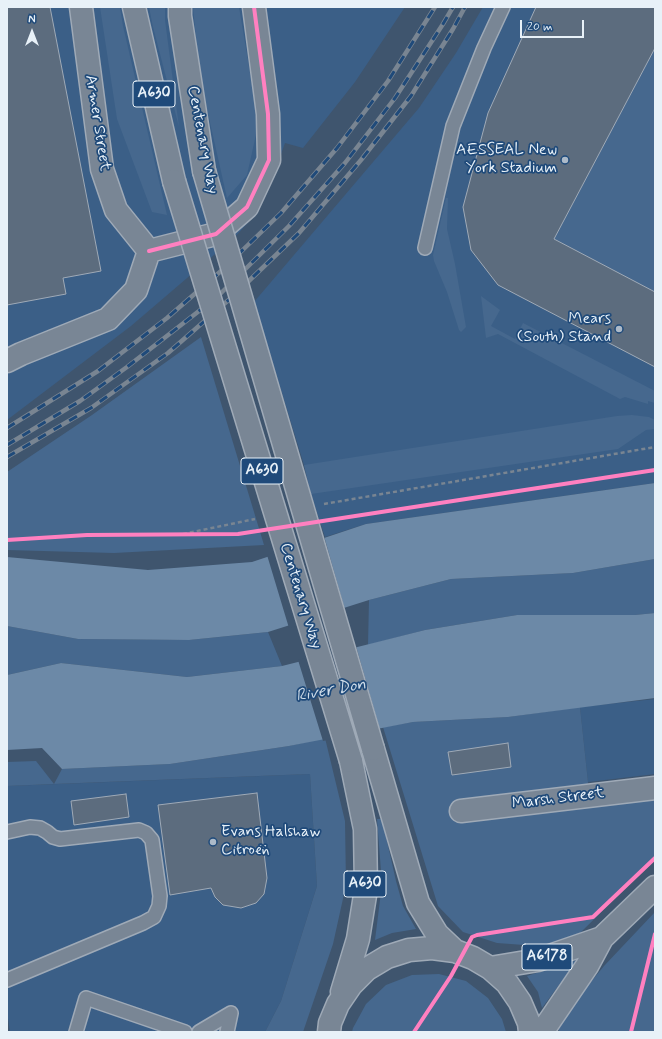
<!DOCTYPE html>
<meta charset="utf-8">
<style>
body{margin:0}
#map{position:relative;width:662px;height:1039px;overflow:hidden;background:#3f556e;font-family:Mynerve,sans-serif}
canvas{display:block}
.frame{position:absolute;inset:0;border:8px solid #e8f1f8;pointer-events:none}
.north{position:absolute;left:12px;top:12px;width:40px;height:40px;-webkit-text-stroke:3px #1f4a7a;paint-order:stroke;rotate:0deg;font-size:11px;font-weight:700;line-height:16px;text-align:center;color:#e8f1f8}
.north::after{content:'';display:block;margin:auto;width:14px;height:18px;background:#e8f1f8;clip-path:polygon(50% 0,100% 100%,50% 72%,0 100%)}
.scale{position:absolute;left:520px;top:20px;width:64px;height:18px;box-sizing:border-box;border:2px solid #e8f1f8;border-top:0;padding-left:5px;font-size:12px;line-height:14px;white-space:nowrap;color:#e8f1f8;-webkit-text-stroke:3px #1f4a7a;paint-order:stroke}
</style>
<div id="map">
<canvas width="662" height="1039"></canvas>
<div class="frame"></div>
<div class="north">N</div>
<div class="scale">20 m</div>
</div>
<script>
const g = document.querySelector('canvas').getContext('2d');
g.lineJoin = 'round';
function paint(path, color) {
  g.fillStyle = color;
  g.fill(path, 'evenodd');
}
function poly(rows) {
  const path = new Path2D();
  for (const r of rows) {
    path.moveTo(r[0], r[1]);
    for (let i = 2; i < r.length; i += 2) path.lineTo(r[i], r[i + 1]);
  }
  return path;
}
function strokePath(path, color, width, dash) {
  g.strokeStyle = color;
  g.lineWidth = width;
  g.lineCap = dash ? 'butt' : 'round';
  g.setLineDash(dash || []);
  g.stroke(path);
}
function write(font, color, halo, rows, align = 'center') {
  g.font = font + ' Mynerve,sans-serif';
  g.lineWidth = 3.5;
  g.setLineDash([]);
  g.textBaseline = 'middle';
  g.strokeStyle = halo;
  g.fillStyle = color;
  for (const [text, x, y, turn = 0] of rows) {
    g.save();
    g.translate(x, y);
    g.rotate((+turn || 0) * Math.PI / 180);
    g.textAlign = isNaN(turn) ? turn : align;
    if (halo) g.strokeText(text, 0, 0);
    g.fillText(text, 0, 0);
    g.restore();
  }
}
paint(poly([
 [7,7,405,7,355,82,303,148,285,143,275,171,253,217,235,237,131,326,7,420],
 [483,7,655,7,655,483,366,524,325,537,311,494,304,465,254,302,419,108,456,53],
 [655,699,655,774,588,782,580,707],
 [310,774,317,886,281,1001,265,1032,10,1032,7,1011,7,786]
]), '#3b5f87');
paint(poly([
 [100,7,120,7,123,26,167,215,152,212,117,119],
 [149,7,165,7,165,20,179,127,153,27],
 [193,7,239,7,257,114,257,130,247,175,227,198,200,78],
 [536,7,655,7,655,367,498,285,471,250,463,207,488,113],
 [446,198,448,198,447,229,455,264,466,327,461,332,459,330,447,292,434,261,433,255],
 [481,296,500,310,491,326,515,339,523,323,655,391,655,403,648,401,648,404,625,397,620,399,498,334,486,338],
 [201,337,264,545,114,553,7,550,7,472,92,415],
 [632,415,649,417,655,420,655,429,646,430,618,449,311,494,304,465,617,416],
 [655,559,655,613,635,615,517,615,425,630,368,645,369,600,451,579,573,573],
 [7,626,78,639,189,640,268,632,282,666,187,677,61,663,7,675],
 [580,707,588,782,586,808,655,798,655,859,576,937,538,946,497,943,463,932,438,906,383,727,413,722,508,717],
 [325,738,345,821,346,885,333,944,303,1032,265,1032,281,1001,317,886,310,774,54,784,7,786,7,762,36,761,54,784,62,769,170,764,289,746],
 [377,819,382,819,396,881,403,906,416,929,392,933,375,940,382,884],
 [655,912,655,1032,559,1032,559,1029,576,1000,604,966],
 [580,959,559,985,542,1008,538,992,527,976],
 [439,974,466,981,488,998,502,1019,506,1032,352,1032,353,1028,366,1004,386,985,412,975]
]), '#46688e');
paint(poly([
 [655,483,655,559,573,573,451,579,369,600,268,632,189,640,78,639,7,626,7,557,148,570,252,562,366,524],
 [655,613,655,698,508,717,413,722,289,746,170,764,62,769,42,748,7,750,7,675,61,663,187,677,282,666,425,630,517,615,635,615]
]), '#6c89a7');
paint(poly([
 [324,536,345,610,289,628,267,555],
 [356,646,380,730,323,741,298,660]
]), '#3f556e');
const building = poly([
 [7,7,50,7,101,271,63,278,66,294,7,305,7,7],
 [536,7,655,7,655,48,554,239,655,292,655,367,498,285,471,250,463,207,488,113,536,7],
 [508,743,511,767,452,775,448,752,508,743],
 [257,793,267,878,264,894,256,903,241,908,223,905,215,897,211,888,170,895,158,805,257,793],
 [126,794,129,817,74,825,71,801,126,794]
]);
paint(building, '#5c6c7e');
strokePath(building, '#9faab7', 1);
const service = poly([
 [425,248,453,126,484,48,503,7],
 [7,832,30,827,40,828,47,832,53,837,60,839,139,830,146,833,152,840,160,896,159,906,154,917,143,923,7,980],
 [76,1032,86,998,185,1032],
 [199,1032,231,1013,227,1032]
]);
const minor = poly([
 [81,7,102,169,116,210,149,251],
 [149,251,216,234,247,207,269,160,268,114,254,7],
 [7,361,21,354,108,319,136,290,149,251],
 [461,811,655,788]
]);
const primary = poly([
 [134,7,174,181],
 [180,7,180,16,204,171],
 [373,749,418,903,437,934,455,951],
 [490,968,538,960,602,938],
 [342,992,358,939,366,889,365,829,351,761],
 [329,1032,330,1023,338,1004,351,985,367,969,387,957,409,950,432,948,455,951,473,958,490,968,507,983,520,1002,529,1023,530,1032],
 [542,1032,587,966,602,938,655,887]
]);
strokePath(service, '#9faab7', 16);
strokePath(minor, '#9faab7', 25);
strokePath(primary, '#9faab7', 25);
strokePath(poly([
 [324,504,655,447],
 [183,534,255,519],
 [647,866,655,858],
 [476,935,588,918],
 [414,1032,451,976]
]), '#798592', 2.5, [4, 3]);
strokePath(service, '#798695', 13);
strokePath(minor, '#798695', 22);
strokePath(primary, '#798695', 22);
const rail = poly([
 [7,428,98,371,167,318,221,271,281,213,337,148,388,81,435,7],
 [7,445,80,401,127,367,217,297,289,226,345,163,395,98,443,24,453,7],
 [7,457,91,408,168,353,232,297,299,233,361,160,411,96,453,29,465,7]
]);
strokePath(rail, '#798592', 4.5);
strokePath(rail, '#1f4a7a', 3, [9]);
const primaryBridge = poly([
 [204,171,373,749],
 [174,181,351,761]
]);
strokePath(primaryBridge, '#9faab7', 25, []);
strokePath(primaryBridge, '#798695', 22);
strokePath(poly([
 [149,251,216,234,247,207,269,160,268,114,254,7],
 [7,540,87,535,238,534,655,470],
 [414,1032,451,976,472,937,477,935,593,917,655,858],
 [631,1032,655,934]
]), '#ff80c0', 4);
for (const [x, y, r, color] of [
 [565,160,4,"#adbac8"],
 [619,329,4,"#adbac8"],
 [213,842,4,"#adbac8"]
]) {
  const dot = new Path2D();
  dot.arc(x, y, r, 0, 2 * Math.PI);
  g.fillStyle = color;
  g.fill(dot);
  strokePath(dot, '#1f4a7a', 1.5);
}
for (const [x, y, w] of [
 [154,94,42],
 [262,471,42],
 [365,884,42],
 [547,957,50]
]) {
  const box = new Path2D();
  box.roundRect(x - w / 2, y - 13, w, 26, 3);
  g.fillStyle = '#1f4a7a';
  g.fill(box);
  strokePath(box, '#e8f1f8', 1);
}
write('bold 15px', '#e8f1f8', null, [
 ["A630",154,94],
 ["A630",262,471],
 ["A630",365,884],
 ["A6178",547,957]
]);
write('16px', '#e8f1f8', '#1f4a7a', [
 ["Armer Street",97,123,81],
 ["Centenary Way",202,140,79],
 ["Centenary Way",300,596,73],
 ["Marsh Street",558,799,-7]
]);
write('16px', '#e8f1f8', '#1f4a7a', [
 ["AESSEAL New",557,151],
 ["York Stadium",557,169],
 ["Mears",611,320],
 ["(South) Stand",611,338],
 ["Evans Halshaw",221,833,"left"],
 ["Citroën",221,851,"left"]
], 'right');
write('italic 17px', '#d0dde9', '#1f4a7a', [
 ["River Don",331,691,-10]
]);
</script>
